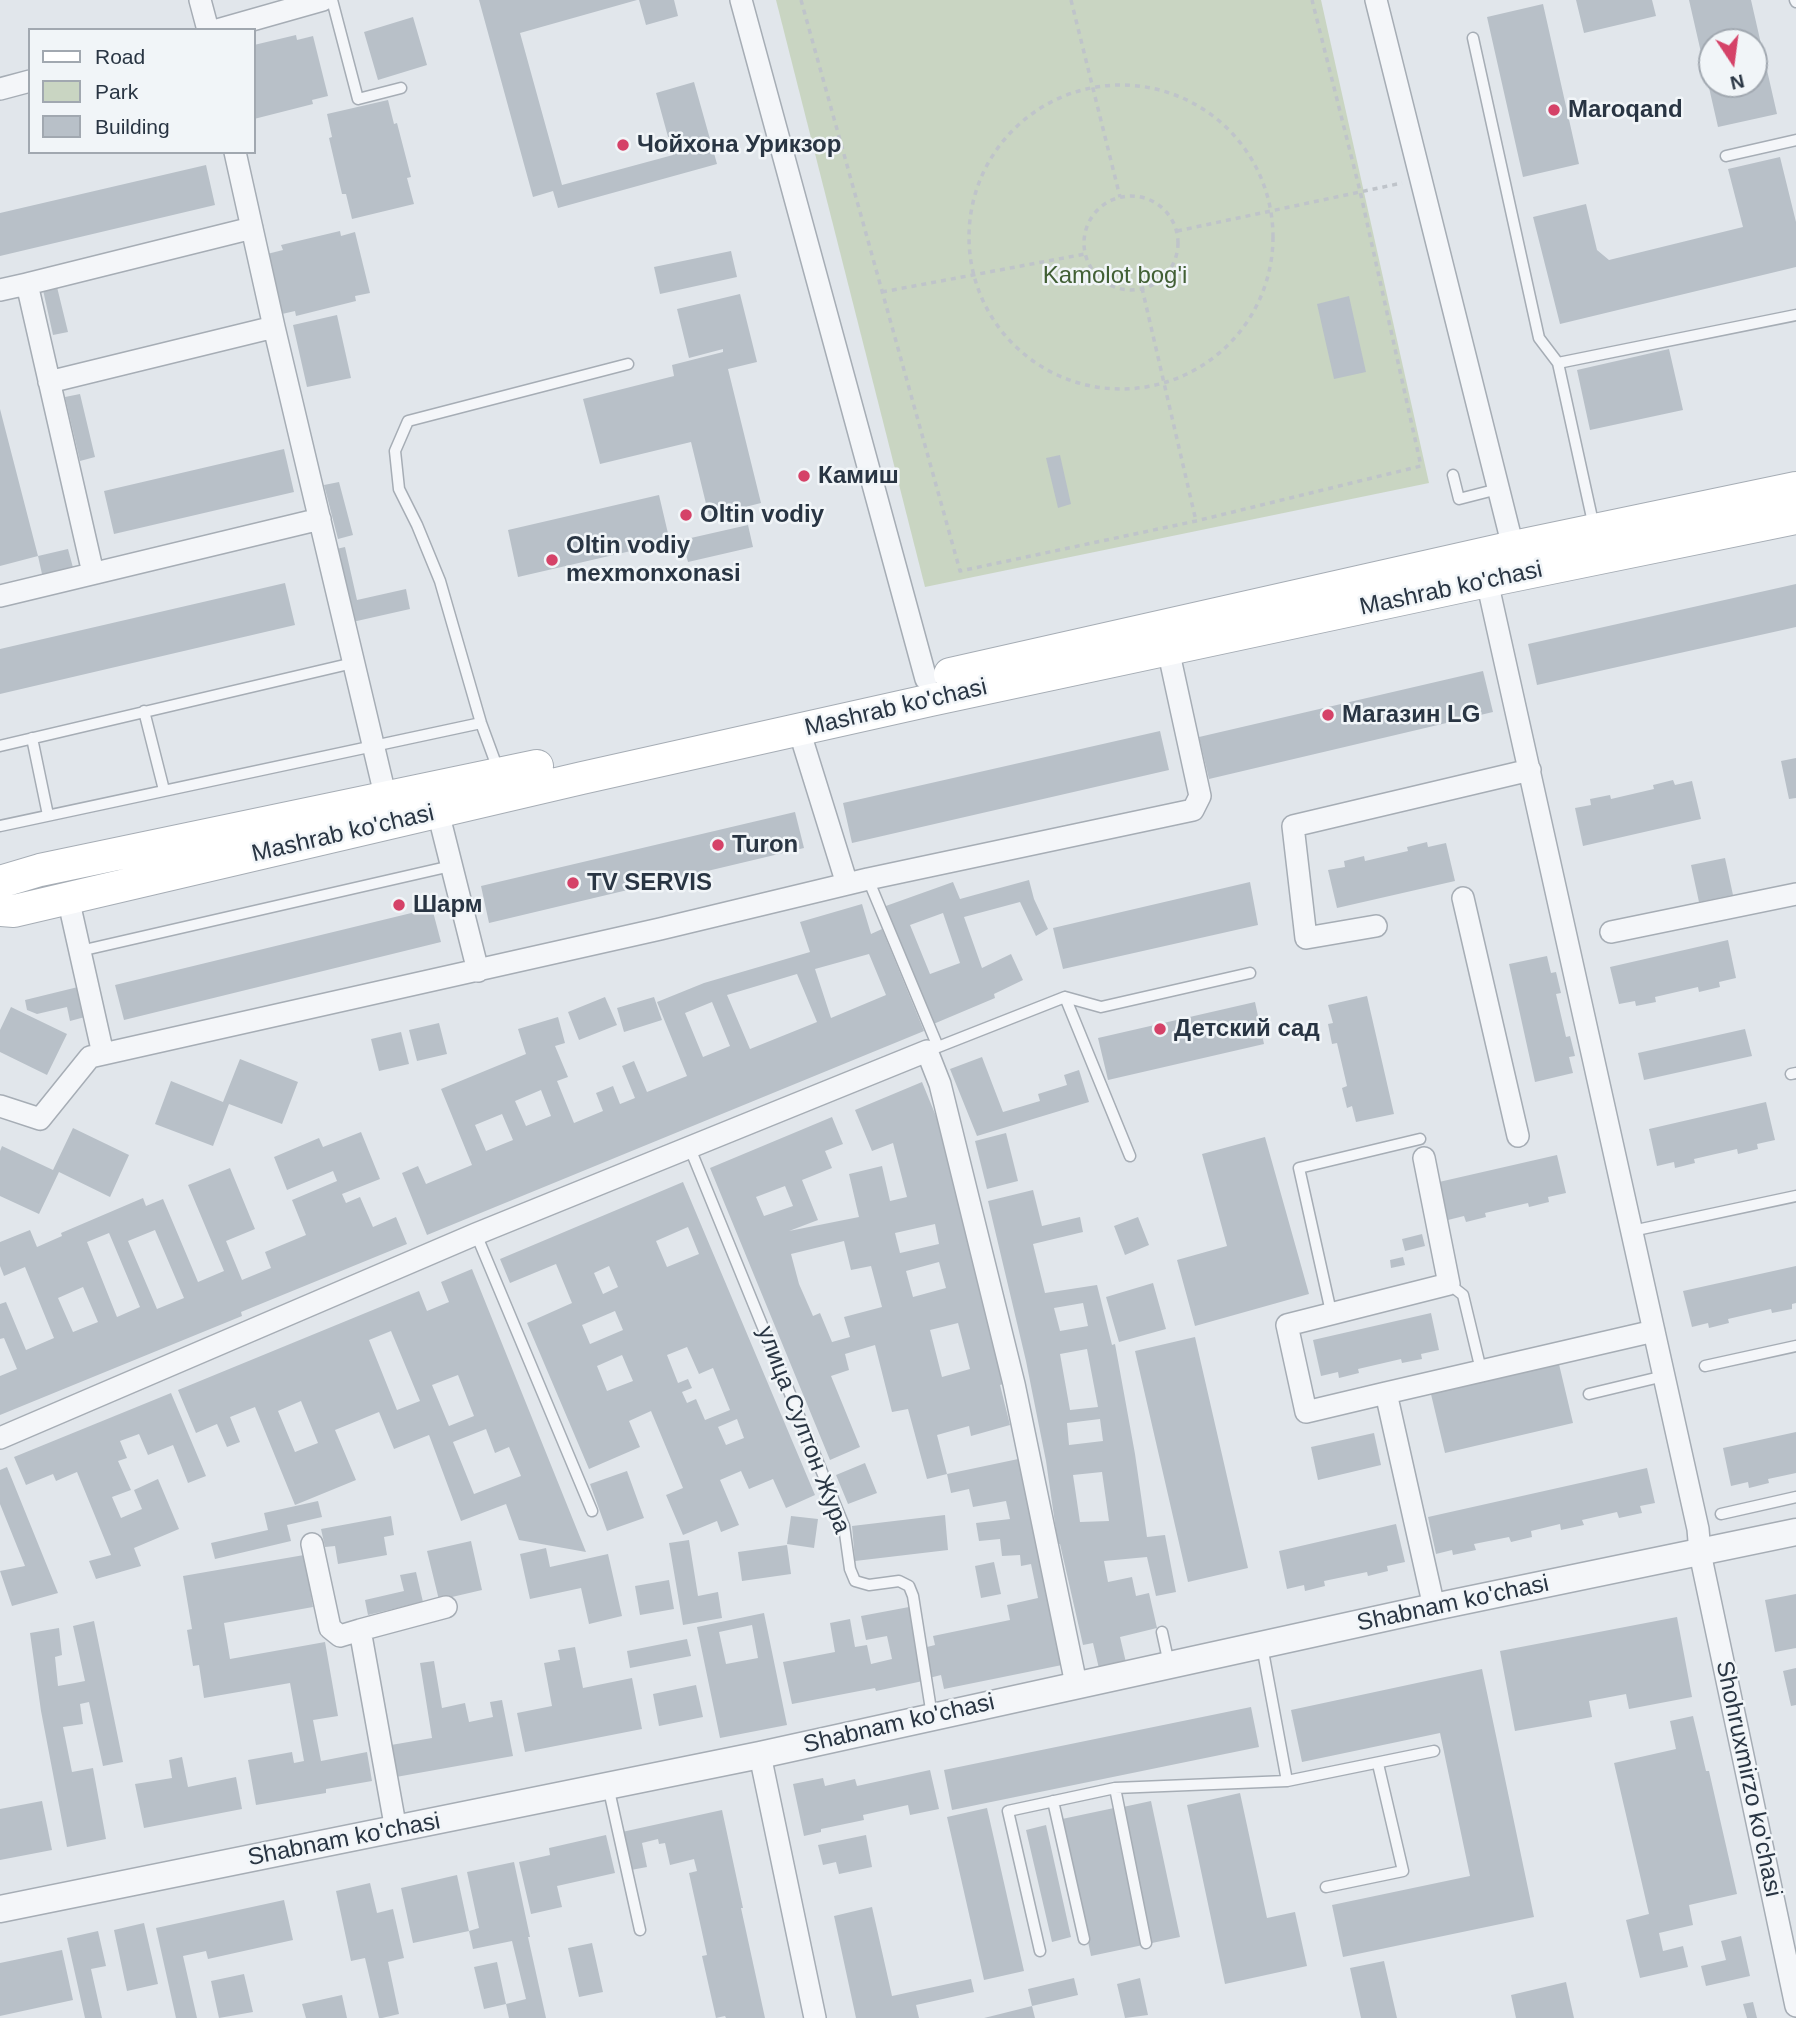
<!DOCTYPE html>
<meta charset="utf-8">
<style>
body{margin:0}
#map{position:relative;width:1796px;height:2018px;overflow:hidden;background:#e1e6eb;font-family:Helvetica,sans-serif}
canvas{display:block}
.legend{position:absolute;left:28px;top:28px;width:228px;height:126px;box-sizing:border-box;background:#f1f5f8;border:2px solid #a1a8b0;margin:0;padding:9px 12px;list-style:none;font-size:21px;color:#293543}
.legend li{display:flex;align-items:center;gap:14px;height:35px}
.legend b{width:35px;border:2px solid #a1a8b0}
.north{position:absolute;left:1698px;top:28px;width:70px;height:70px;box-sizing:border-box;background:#f1f5f8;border:2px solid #a1a8b0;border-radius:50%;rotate:167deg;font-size:19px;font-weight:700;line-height:28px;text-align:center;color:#293543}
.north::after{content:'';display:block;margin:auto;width:24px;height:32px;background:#d54268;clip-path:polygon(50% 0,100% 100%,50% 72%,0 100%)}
</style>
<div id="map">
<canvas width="1796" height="2018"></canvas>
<ul class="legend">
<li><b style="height:9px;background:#fff"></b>Road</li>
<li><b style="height:19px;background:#c9d5c2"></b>Park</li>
<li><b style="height:19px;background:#b8c0c8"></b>Building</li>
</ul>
<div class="north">N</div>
</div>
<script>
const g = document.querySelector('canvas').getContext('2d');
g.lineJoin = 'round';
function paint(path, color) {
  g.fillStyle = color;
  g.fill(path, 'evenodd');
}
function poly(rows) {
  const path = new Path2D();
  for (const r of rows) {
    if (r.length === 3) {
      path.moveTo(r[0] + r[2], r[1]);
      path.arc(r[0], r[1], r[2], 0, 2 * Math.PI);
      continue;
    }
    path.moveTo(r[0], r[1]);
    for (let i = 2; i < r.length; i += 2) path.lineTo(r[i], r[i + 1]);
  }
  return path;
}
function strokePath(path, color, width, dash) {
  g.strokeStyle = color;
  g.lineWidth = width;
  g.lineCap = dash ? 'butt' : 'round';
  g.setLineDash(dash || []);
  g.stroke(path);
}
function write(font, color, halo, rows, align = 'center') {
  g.font = font + ' Helvetica,sans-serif';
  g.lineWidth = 5;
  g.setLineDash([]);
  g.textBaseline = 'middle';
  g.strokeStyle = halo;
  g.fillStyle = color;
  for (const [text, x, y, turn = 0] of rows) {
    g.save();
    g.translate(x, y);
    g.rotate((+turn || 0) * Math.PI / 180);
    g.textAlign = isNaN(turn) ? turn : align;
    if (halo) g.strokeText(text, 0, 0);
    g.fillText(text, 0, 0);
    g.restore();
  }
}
paint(poly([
 [776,0,1321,0,1429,483,925,587]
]), '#c9d5c2');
paint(poly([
 [479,0,637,0,520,33,562,185,673,155,656,93,694,82,717,164,558,208,553,191,533,197],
 [639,0,674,0,678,16,646,25],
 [1576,0,1652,0,1656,16,1584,33],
 [1689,0,1751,0,1777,114,1718,127],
 [1712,42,1754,42,1754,84,1712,84],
 [1543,4,1579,164,1523,177,1487,17],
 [413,17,427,65,378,80,364,32],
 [296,35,297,40,313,36,328,96,312,100,313,104,254,119,254,45],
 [388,100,394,124,397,123,411,177,407,178,414,204,352,219,346,194,342,194,329,138,332,137,327,114],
 [1780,157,1796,222,1796,267,1560,324,1533,217,1586,204,1597,250,1609,260,1743,227,1728,169],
 [206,165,215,205,0,256,0,213],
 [340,231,341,236,355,232,370,293,355,296,356,301,296,316,295,311,282,314,267,254,283,250,281,245],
 [731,251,737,277,660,294,654,267],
 [57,287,68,332,53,335,43,290],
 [740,294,757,362,728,369,761,503,709,516,691,442,600,464,583,399,674,376,672,365,723,352,723,349,689,358,677,309],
 [1349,296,1366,372,1334,379,1317,304],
 [337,315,351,378,307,387,293,325],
 [1669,349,1683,410,1590,430,1577,370],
 [80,394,95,457,80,461,65,397],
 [0,409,38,556,0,566],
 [284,449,294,492,114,534,104,491],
 [1060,455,1071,504,1058,508,1046,458],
 [339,482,353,535,338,539,324,485],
 [659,495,670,542,518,577,508,530],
 [748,525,753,547,688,562,682,540],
 [345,547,357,600,406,589,410,609,348,623,332,550],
 [68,549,75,575,44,583,38,556],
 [285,583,295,625,0,694,0,649],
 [1796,584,1796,627,1537,685,1528,644],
 [1483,671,1493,712,1209,779,1199,737],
 [1160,731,1169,770,852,843,843,803],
 [1796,758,1796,798,1789,799,1781,761],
 [1673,780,1675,785,1692,781,1701,819,1583,846,1575,808,1591,805,1590,799,1610,795,1611,799,1654,789,1653,785],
 [795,812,804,848,489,923,481,886],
 [1427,842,1428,847,1446,843,1455,881,1337,908,1328,870,1345,867,1344,861,1364,856,1365,861,1408,851,1407,847],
 [1725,858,1733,895,1699,902,1691,865],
 [1029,880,1034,899,1048,929,1036,936,1020,902,964,917,982,968,1011,954,1023,980,994,994,995,998,931,1025,883,907,953,882,960,899],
 [943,913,960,963,930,974,910,925],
 [1250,882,1258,925,1063,969,1053,928],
 [862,904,871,934,882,929,924,1031,427,1235,402,1173,418,1166,426,1184,472,1165,441,1089,526,1054,518,1029,558,1017,565,1043,555,1046,568,1077,557,1081,574,1123,603,1111,596,1093,613,1086,620,1104,635,1098,622,1066,634,1061,647,1092,687,1076,657,1002,704,983,810,952,800,922],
 [869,954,886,995,831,1018,815,969],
 [797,974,817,1022,750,1049,727,995],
 [712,1002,730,1046,703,1057,685,1013],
 [541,1090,551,1116,526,1126,515,1101],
 [502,1114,513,1140,486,1151,475,1125],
 [432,908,441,942,124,1020,115,985],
 [1728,940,1736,978,1719,982,1720,987,1699,992,1698,987,1655,997,1656,1002,1636,1006,1635,1001,1619,1004,1610,967],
 [1547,956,1551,973,1556,972,1561,993,1556,994,1566,1037,1570,1036,1575,1056,1569,1057,1573,1073,1535,1082,1509,964],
 [78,987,85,1017,70,1021,67,1007,37,1014,27,1010,25,1000],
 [1367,996,1394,1114,1356,1122,1352,1106,1347,1108,1342,1088,1347,1086,1337,1043,1332,1044,1328,1024,1333,1023,1328,1005],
 [605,997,617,1025,579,1040,568,1012],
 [654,997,662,1020,624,1032,617,1008],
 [1255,1002,1264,1044,1108,1080,1098,1038],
 [11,1007,67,1034,47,1075,0,1052,0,1030],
 [439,1023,447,1054,417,1061,409,1030],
 [1745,1029,1752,1056,1644,1080,1638,1053],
 [401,1032,409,1064,379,1071,371,1039],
 [982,1057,1003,1112,1040,1101,1038,1094,1067,1085,1064,1075,1079,1070,1089,1102,977,1136,950,1069],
 [240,1059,298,1082,282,1124,229,1104,213,1146,155,1124,171,1081,223,1102],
 [922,1082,940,1126,1003,1384,1000,1385,1010,1425,971,1436,969,1426,937,1435,947,1474,927,1479,908,1409,892,1412,875,1345,845,1354,849,1370,831,1376,860,1447,830,1460,710,1168,832,1117,843,1144,825,1151,832,1168,802,1180,818,1220,789,1231,859,1217,849,1174,882,1166,890,1201,907,1197,893,1143,872,1151,855,1110],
 [785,1186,793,1206,764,1216,756,1197],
 [935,1224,939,1244,900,1253,895,1233],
 [844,1241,851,1270,871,1266,882,1307,844,1317,850,1337,832,1342,820,1313,813,1316,799,1284,791,1254],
 [939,1262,946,1288,913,1297,906,1271],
 [958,1323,970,1369,942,1377,930,1330],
 [1766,1102,1775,1140,1757,1144,1758,1149,1738,1154,1737,1149,1694,1159,1695,1163,1675,1168,1674,1162,1657,1166,1649,1129],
 [73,1128,129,1155,110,1197,59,1172,39,1214,0,1196,0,1151,2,1146,53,1170],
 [361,1132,380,1179,342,1194,346,1203,360,1197,373,1227,396,1217,407,1244,241,1312,242,1316,0,1415,0,1376,17,1369,4,1338,0,1339,0,1304,6,1302,26,1350,54,1338,25,1267,4,1276,0,1266,0,1242,30,1230,37,1247,62,1236,61,1233,143,1198,146,1206,163,1199,198,1282,224,1271,188,1185,230,1168,255,1229,226,1241,242,1280,271,1268,265,1252,306,1235,292,1200,337,1181,333,1171,287,1190,274,1157,319,1138,323,1147],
 [155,1230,184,1298,157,1309,128,1241],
 [109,1233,140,1307,117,1317,87,1242],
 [83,1287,98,1322,73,1332,58,1298],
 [1006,1133,1018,1181,987,1189,975,1141],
 [1265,1137,1309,1294,1195,1326,1177,1260,1227,1246,1202,1154],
 [1557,1155,1566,1193,1548,1197,1549,1202,1529,1207,1528,1203,1485,1213,1486,1217,1466,1222,1464,1216,1448,1220,1439,1182],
 [683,1182,815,1495,786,1508,773,1479,749,1489,741,1471,720,1480,739,1525,721,1532,717,1521,683,1535,666,1495,683,1488,651,1411,629,1421,640,1447,589,1469,527,1323,572,1303,556,1264,510,1283,500,1259],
 [688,1227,699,1254,667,1267,656,1241],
 [609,1266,618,1287,603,1294,594,1273],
 [615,1311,623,1330,590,1344,582,1325],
 [687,1347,699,1374,713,1368,730,1410,705,1420,696,1399,687,1403,682,1392,692,1388,688,1379,678,1383,667,1355],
 [622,1355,633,1381,607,1391,597,1366],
 [737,1419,744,1438,726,1445,718,1427],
 [1033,1190,1042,1226,1080,1217,1083,1232,1033,1244,1045,1293,1097,1285,1112,1345,1115,1344,1135,1454,1147,1537,1165,1535,1176,1592,1156,1596,1147,1557,1104,1561,1108,1582,1132,1577,1136,1596,1149,1593,1157,1628,1120,1637,1128,1671,1101,1677,1093,1643,1083,1645,1060,1544,1058,1544,1046,1461,1026,1361,988,1201],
 [1083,1303,1088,1326,1060,1331,1054,1308],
 [1087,1349,1098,1407,1070,1410,1060,1354],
 [1100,1419,1103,1441,1069,1445,1067,1423],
 [1102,1472,1109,1521,1080,1522,1073,1475],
 [1138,1217,1149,1245,1125,1255,1114,1226],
 [1422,1234,1425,1246,1405,1251,1402,1239],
 [1403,1257,1405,1265,1391,1268,1390,1260],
 [1796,1266,1796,1303,1792,1304,1792,1309,1772,1313,1771,1309,1728,1319,1729,1323,1709,1328,1708,1323,1692,1327,1683,1291],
 [472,1269,586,1552,519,1540,506,1504,461,1521,429,1435,394,1449,379,1412,335,1430,356,1480,295,1505,255,1407,230,1417,240,1442,227,1447,217,1424,196,1433,178,1390,419,1291,427,1311,449,1302,441,1282],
 [391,1331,420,1401,397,1410,369,1340],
 [458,1375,474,1416,449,1426,432,1385],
 [301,1401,318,1443,295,1452,278,1411],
 [486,1429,495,1453,509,1447,521,1476,474,1494,453,1442],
 [1153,1283,1166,1329,1119,1342,1106,1297],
 [1431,1313,1439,1350,1421,1354,1422,1359,1402,1363,1401,1359,1358,1369,1359,1373,1339,1378,1338,1372,1321,1376,1313,1340],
 [1195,1337,1248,1568,1188,1582,1135,1351],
 [1558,1360,1573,1423,1445,1453,1430,1390],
 [171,1393,206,1476,188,1483,173,1445,148,1455,139,1434,120,1441,127,1458,118,1461,131,1490,112,1497,121,1518,142,1509,134,1490,158,1479,179,1529,134,1548,141,1566,96,1579,89,1561,111,1555,77,1472,56,1481,53,1474,26,1485,14,1457],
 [1796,1432,1796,1473,1768,1479,1769,1483,1749,1488,1748,1482,1731,1486,1723,1448],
 [1374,1433,1381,1465,1318,1480,1311,1447],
 [1023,1458,1067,1664,944,1689,941,1675,929,1678,923,1648,935,1645,933,1636,1010,1620,1007,1605,1038,1598,1031,1564,1021,1566,1020,1555,1002,1556,1000,1539,979,1541,976,1523,1010,1519,1006,1501,973,1507,969,1489,951,1493,947,1474],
 [865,1463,877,1493,848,1504,836,1475],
 [7,1467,58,1593,12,1606,0,1571,25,1566,0,1504,0,1470],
 [1647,1468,1655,1503,1640,1506,1642,1513,1619,1518,1617,1512,1582,1520,1584,1525,1561,1530,1560,1524,1531,1531,1532,1537,1511,1542,1509,1537,1474,1544,1476,1550,1453,1555,1452,1550,1436,1554,1428,1517],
 [627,1471,644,1518,607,1531,590,1484],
 [318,1501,322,1517,287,1525,291,1541,215,1559,211,1543,268,1530,264,1513],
 [945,1515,948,1550,855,1561,852,1526],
 [391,1516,394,1535,384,1537,387,1555,338,1564,335,1546,325,1547,321,1529],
 [791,1516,818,1519,814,1548,787,1544],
 [1396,1524,1405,1562,1387,1566,1388,1571,1368,1576,1367,1572,1324,1581,1325,1586,1305,1591,1304,1585,1287,1589,1279,1551],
 [689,1540,698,1596,718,1592,722,1618,683,1625,669,1543],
 [471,1541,482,1590,439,1600,427,1551],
 [787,1545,791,1574,742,1581,738,1552],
 [546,1548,550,1567,608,1554,622,1616,589,1624,581,1588,530,1599,520,1554],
 [304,1555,313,1607,224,1623,230,1659,325,1642,338,1716,313,1720,321,1761,367,1752,372,1781,326,1789,326,1793,256,1805,248,1760,292,1752,294,1763,304,1761,290,1683,204,1698,199,1665,193,1666,187,1630,192,1629,183,1576],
 [994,1562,1001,1594,981,1598,975,1566],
 [416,1572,423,1602,368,1615,365,1600,404,1591,400,1575],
 [669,1580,674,1609,640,1615,635,1586],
 [1796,1594,1796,1648,1775,1652,1765,1600],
 [909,1607,923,1681,876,1691,875,1688,792,1704,783,1662,835,1652,830,1623,850,1619,855,1647,867,1645,871,1664,892,1659,887,1636,866,1640,861,1616],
 [764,1613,787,1725,720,1738,697,1627],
 [752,1625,758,1658,726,1664,719,1632],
 [1677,1617,1692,1697,1629,1709,1626,1694,1589,1701,1592,1717,1515,1731,1500,1651],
 [94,1621,123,1762,103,1766,89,1702,80,1704,83,1724,63,1727,72,1772,93,1768,106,1839,67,1847,41,1711,30,1633,59,1628,62,1655,55,1657,58,1686,75,1683,85,1681,73,1626],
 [687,1639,691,1656,630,1668,627,1651],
 [575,1647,583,1688,632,1678,642,1729,525,1752,517,1713,552,1706,544,1663,560,1660,558,1650],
 [434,1661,442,1708,465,1703,469,1722,493,1717,490,1702,502,1700,513,1756,396,1777,391,1745,432,1738,420,1663],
 [1796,1668,1796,1705,1791,1706,1783,1671],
 [1482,1669,1534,1917,1343,1957,1332,1905,1470,1876,1440,1733,1302,1762,1291,1710],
 [696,1685,703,1717,659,1726,653,1694],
 [1251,1707,1259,1747,952,1810,944,1770],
 [1693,1716,1706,1771,1709,1771,1737,1894,1689,1905,1693,1925,1659,1933,1663,1951,1683,1946,1688,1967,1640,1978,1626,1920,1649,1914,1614,1763,1676,1749,1670,1721],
 [182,1757,188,1787,236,1777,242,1809,144,1828,135,1784,172,1778,169,1760],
 [930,1770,939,1809,910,1815,908,1805,863,1815,864,1820,821,1829,821,1832,804,1836,793,1784,823,1778,825,1786,855,1779,857,1786],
 [1240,1793,1267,1918,1295,1912,1307,1966,1225,1984,1187,1805],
 [42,1801,52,1850,0,1860,0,1809],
 [1151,1801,1180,1937,1152,1943,1123,1807],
 [987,1808,1024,1971,984,1980,947,1817],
 [1114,1808,1143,1945,1091,1956,1062,1819],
 [722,1810,743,1908,741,1908,765,2018,726,2018,725,2016,716,2018,702,1956,707,1955,689,1873,697,1871,694,1859,670,1865,665,1843,659,1844,658,1839,642,1843,647,1867,631,1870,622,1832],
 [1046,1825,1071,1937,1052,1942,1026,1830],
 [606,1835,615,1873,557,1886,562,1907,531,1914,519,1862,550,1855,549,1848],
 [866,1835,872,1867,839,1874,836,1862,823,1865,818,1845],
 [514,1862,530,1937,528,1937,546,2018,509,2018,506,2004,526,1999,512,1941,473,1949,469,1931,479,1928,467,1872],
 [457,1875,469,1931,413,1943,401,1888],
 [370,1883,377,1913,393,1909,404,1958,388,1962,399,2014,382,2018,379,2018,365,1958,351,1961,336,1891],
 [284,1900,293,1940,208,1959,206,1951,183,1956,197,2018,176,2018,156,1928],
 [872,1907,892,1996,971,1979,974,1992,916,2005,919,2018,856,2018,834,1916],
 [144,1923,158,1984,127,1991,114,1930],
 [98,1931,106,1966,91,1969,102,2018,85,2018,67,1938],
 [1741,1936,1750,1976,1706,1986,1701,1966,1726,1960,1721,1941],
 [592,1943,603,1992,579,1997,568,1948],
 [62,1950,73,2000,0,2016,0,1963],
 [1384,1961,1397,2018,1361,2018,1350,1968],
 [497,1962,506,2004,484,2009,474,1967],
 [244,1974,253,2012,219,2018,211,1981],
 [1074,1978,1078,1995,1032,2006,1035,2018,984,2018,1032,2006,1028,1989],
 [1140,1978,1148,2015,1125,2018,1117,1984],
 [1566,1982,1574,2018,1516,2018,1511,1995],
 [342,1995,347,2018,306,2018,302,2004],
 [1753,2002,1757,2018,1747,2018,1743,2004]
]), '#b8c0c8');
const service = poly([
 [332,0,358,99,401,88],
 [1795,0,1796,2],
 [1473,38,1539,338,1558,363,1594,527],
 [1726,156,1796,140],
 [1558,363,1796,315],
 [1453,475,1459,499,1498,489],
 [144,711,164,790],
 [32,738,48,815],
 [0,746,353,663],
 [499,772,481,723,440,581,417,525,399,489,395,451,408,421,628,364],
 [0,826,481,723],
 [868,879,938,1047,1065,997,1130,1156],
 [80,951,451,866],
 [1065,997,1101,1007,1250,973],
 [1791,1074,1796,1073],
 [689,1146,844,1526,850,1569,855,1581,869,1585,899,1581,909,1586,913,1596,932,1716],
 [1632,1231,1796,1196],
 [476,1234,592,1511],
 [1449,1284,1463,1295,1481,1370],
 [1331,1312,1299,1168,1420,1139],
 [1705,1366,1796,1346],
 [1589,1394,1664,1376],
 [1721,1514,1796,1497],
 [1162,1632,1169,1664],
 [1262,1646,1287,1781],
 [608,1786,640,1930],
 [1115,1788,1146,1943],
 [1053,1801,1084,1939],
 [1326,1887,1403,1871,1378,1764],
 [1040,1951,1008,1811,1115,1788,1287,1781,1434,1751]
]);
const minor = poly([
 [200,0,208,30],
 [741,0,926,679],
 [1376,0,1513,547],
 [217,30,323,0],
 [0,89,30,81],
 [235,152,274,327,386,799],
 [0,290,27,284],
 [49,382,274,327],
 [93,573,27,284,252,228],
 [1487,581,1698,1529,1700,1553,1796,2006],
 [0,596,320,519],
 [799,730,847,884],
 [438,812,478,971],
 [68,898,103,1054],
 [1463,898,1518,1136],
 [1376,926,1306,938,1293,826,1530,770],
 [1611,932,1796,894],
 [0,1106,40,1119,90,1057,660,929,868,879,1193,810,1200,796,1168,649],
 [1386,1393,1306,1412,1287,1325,1449,1284,1424,1158],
 [0,1438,476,1234,927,1051,940,1084,1014,1384,1076,1684],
 [312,1544,330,1628,340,1636,360,1630,396,1830],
 [1434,1607,1386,1393,1654,1331],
 [360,1630,446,1607],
 [760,1755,815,2018]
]);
const tertiary = poly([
 [0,1909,760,1755,1434,1607,1796,1532]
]);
const secondary = poly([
 [950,674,1513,547,1796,488],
 [0,882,40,870,537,766],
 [0,910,14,911,582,778,931,700,1487,581,1796,518]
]);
strokePath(service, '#a6adb5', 13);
strokePath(minor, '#a6adb5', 24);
strokePath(tertiary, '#a6adb5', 29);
strokePath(secondary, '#a6adb5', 34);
strokePath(poly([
 [801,0,960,571,1196,521,1421,466,1360,191,1312,0],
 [1071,0,1120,197],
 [1121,237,152],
 [1131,243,47],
 [1177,231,1402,183],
 [1142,288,1196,521],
 [882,292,1085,254]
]), '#bfc4ca', 3.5, [5, 5]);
strokePath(service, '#f4f6f9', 10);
strokePath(minor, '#f4f6f9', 21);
strokePath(tertiary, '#f4f6f9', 26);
strokePath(secondary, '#fff', 32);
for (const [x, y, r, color] of [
 [1554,110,7,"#d54268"],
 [623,145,7,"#d54268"],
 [804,476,7,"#d54268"],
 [686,515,7,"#d54268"],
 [552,560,7,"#d54268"],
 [1328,715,7,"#d54268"],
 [718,845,7,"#d54268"],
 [573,883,7,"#d54268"],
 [399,905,7,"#d54268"],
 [1160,1029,7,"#d54268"]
]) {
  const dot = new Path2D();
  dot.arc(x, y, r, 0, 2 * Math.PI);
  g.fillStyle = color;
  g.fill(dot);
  strokePath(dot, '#f1f5f8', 2.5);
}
write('bold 24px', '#293543', '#f1f5f8', [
 ["Maroqand",1568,110],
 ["Чойхона Урикзор",637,145],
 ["Камиш",818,476],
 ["Oltin vodiy",700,515],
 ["Oltin vodiy",566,546],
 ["mexmonxonasi",566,574],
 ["Магазин LG",1342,715],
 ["Turon",732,845],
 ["TV SERVIS",587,883],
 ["Шарм",413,905],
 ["Детский сад",1174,1029]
], 'left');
write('24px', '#426035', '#f1f5f8', [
 ["Kamolot bog'i",1115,276]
]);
write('24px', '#293543', '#f1f5f8', [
 ["Mashrab ko'chasi",1451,589,-12],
 ["Mashrab ko'chasi",896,708,-13],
 ["Mashrab ko'chasi",343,834,-13],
 ["улица Султон Жура",803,1430,69],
 ["Shabnam ko'chasi",1453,1604,-12],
 ["Shabnam ko'chasi",899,1724,-13],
 ["Shohruxmirzo ko'chasi",1748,1779,78],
 ["Shabnam ko'chasi",344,1840,-11]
]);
</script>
